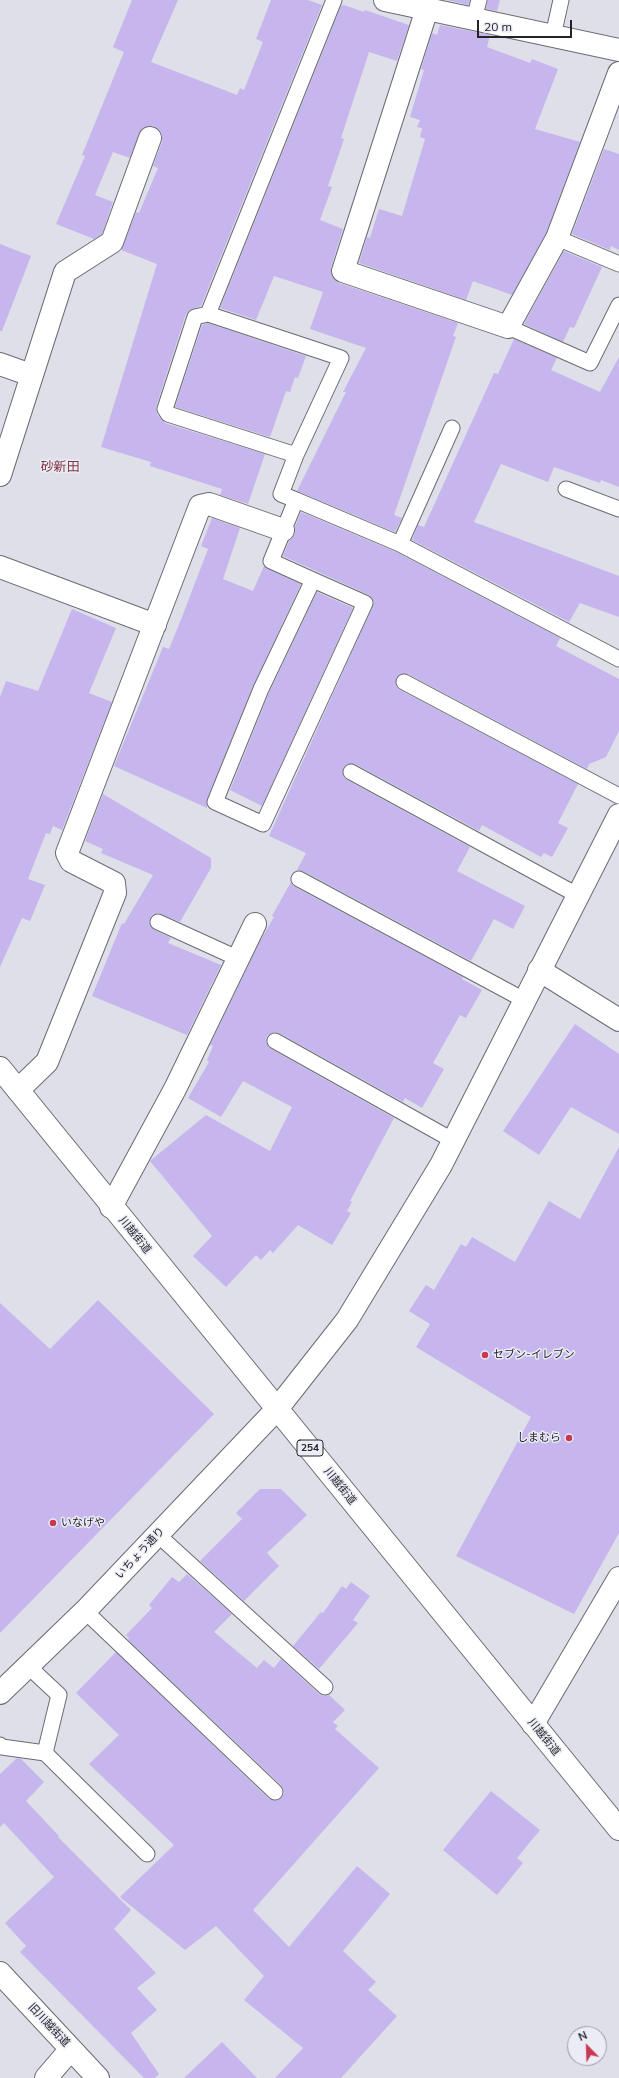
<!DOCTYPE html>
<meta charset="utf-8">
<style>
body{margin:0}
#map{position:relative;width:619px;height:2078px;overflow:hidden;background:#dedfe8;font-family:Mulish,sans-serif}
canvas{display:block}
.north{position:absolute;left:567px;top:2026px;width:40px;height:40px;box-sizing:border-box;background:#ebecf5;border:1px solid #9b9ca3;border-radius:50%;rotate:337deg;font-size:11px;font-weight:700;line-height:16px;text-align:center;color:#242428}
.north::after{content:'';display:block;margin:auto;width:14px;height:18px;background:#c83853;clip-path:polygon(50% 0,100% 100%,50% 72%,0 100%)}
.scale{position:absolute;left:477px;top:20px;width:95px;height:18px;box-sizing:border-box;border:2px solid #242428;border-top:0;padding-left:5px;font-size:12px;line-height:14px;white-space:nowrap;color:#242428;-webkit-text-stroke:3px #ebecf5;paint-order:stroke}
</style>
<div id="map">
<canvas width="619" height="2078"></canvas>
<div class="north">N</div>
<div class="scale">20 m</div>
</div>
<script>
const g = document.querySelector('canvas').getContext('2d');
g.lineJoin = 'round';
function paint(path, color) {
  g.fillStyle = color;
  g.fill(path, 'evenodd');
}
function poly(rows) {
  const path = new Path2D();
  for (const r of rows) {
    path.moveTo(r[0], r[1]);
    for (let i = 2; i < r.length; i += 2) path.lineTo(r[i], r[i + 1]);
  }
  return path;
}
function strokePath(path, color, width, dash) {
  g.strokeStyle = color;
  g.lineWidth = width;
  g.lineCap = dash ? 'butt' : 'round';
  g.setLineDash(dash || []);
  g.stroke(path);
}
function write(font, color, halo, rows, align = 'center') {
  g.font = font + ' Mulish,"Noto Sans JP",sans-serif';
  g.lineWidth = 3;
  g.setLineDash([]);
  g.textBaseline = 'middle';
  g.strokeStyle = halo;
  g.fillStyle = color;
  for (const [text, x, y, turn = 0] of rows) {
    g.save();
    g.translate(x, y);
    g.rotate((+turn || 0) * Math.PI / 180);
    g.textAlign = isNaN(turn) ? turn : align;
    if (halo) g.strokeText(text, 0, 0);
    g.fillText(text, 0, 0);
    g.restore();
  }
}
paint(poly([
 [132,0,178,0,151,62,237,95,240,88,244,90,263,42,256,39,271,0,308,0,322,5,201,306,189,310,186,314,156,407,157,414,165,423,265,454,248,504,220,495,222,489,150,466,151,462,101,447,157,264,121,250,136,212,139,213,158,168,153,166,162,142,162,135,159,130,154,126,148,126,142,129,130,158,113,152,95,195,113,202,102,234,94,239,56,224,85,156,82,155,124,52,113,47],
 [447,0,470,0,468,5],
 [488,0,500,0,497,11,486,9],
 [344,5,364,12,365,10,409,25,397,61,369,52,341,138,344,139,328,186,332,187,320,220,343,229,331,267,331,274,334,280,339,283,458,323,453,336,456,337,394,515,402,518,395,532,297,491,346,392,343,392,366,348,310,329,323,292,274,276,256,320,220,308,341,6],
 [440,25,490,35,487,47,530,63,532,59,558,69,535,129,580,142,546,233,512,295,473,281,466,300,359,263,367,237,370,238,379,209,402,216,425,139,420,137,422,128,417,127,420,120,410,117,424,70,421,69,432,33,437,35],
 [604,149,619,154,619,250,611,246,610,250,572,234],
 [0,244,31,256,2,331,0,331],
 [564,251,602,267,574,328,570,327,563,342,524,324],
 [208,323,306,356,298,378,295,377,290,392,286,391,270,437,175,407,202,325],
 [514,339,557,358,551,370,600,392,619,357,619,487,601,480,600,483,554,467,548,482,501,464,474,522,619,576,619,617,580,603,569,622,412,540,418,525,424,527,494,373,498,374],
 [301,512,396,552,560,638,556,646,619,679,619,731,606,757,589,764,587,769,408,674,400,674,396,678,396,686,400,690,578,784,558,823,568,828,552,857,544,853,541,857,482,825,479,831,355,764,347,764,343,768,343,776,347,780,470,847,457,871,525,906,513,929,494,919,471,961,303,871,297,870,306,853,269,836,374,603,369,595,283,556,289,541,295,534,295,527],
 [212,518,240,528,223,579,253,591,264,566,301,584,253,686,207,799,207,808,114,766,163,647,169,649,182,617,208,549,201,546],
 [317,592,353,608,262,806,230,790,269,693],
 [72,609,116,628,89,693,112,702,62,830,53,826,50,834,46,833,28,879,45,885,30,921,22,918,0,967,0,697,6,681,38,691],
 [103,794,211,858,211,868,180,922,158,913,152,915,149,922,154,930,171,938,168,943,221,965,187,1035,92,996,122,923,124,924,153,875,101,853,103,849,85,841],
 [291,882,295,887,463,977,462,979,482,990,466,1018,460,1015,433,1063,444,1069,422,1108,405,1098,403,1102,279,1033,274,1032,267,1036,266,1042,271,1049,394,1118,350,1201,352,1202,347,1211,351,1213,332,1245,298,1225,273,1253,270,1250,261,1260,256,1255,226,1287,193,1256,212,1236,150,1161,206,1115,270,1151,292,1107,243,1081,221,1117,188,1098,209,1062,207,1060,213,1046,210,1045,260,941,274,917,272,916],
 [575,1024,619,1054,619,1134,571,1107,539,1155,503,1131],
 [619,1147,619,1533,574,1614,456,1556,531,1417,416,1347,430,1324,409,1311,426,1285,434,1290,461,1244,466,1247,472,1237,515,1262,549,1201,580,1219],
 [98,1300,214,1414,0,1633,0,1303,50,1349],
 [260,1489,281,1489,307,1515,267,1553,279,1566,244,1601,200,1561,242,1519,236,1513],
 [187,1574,232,1614,214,1632,257,1668,264,1660,274,1668,281,1659,319,1694,323,1696,329,1695,345,1710,333,1722,338,1726,335,1729,379,1768,253,1910,289,1947,357,1866,390,1894,343,1951,376,1982,368,1990,397,2016,341,2078,275,2078,303,2048,244,2000,264,1976,216,1926,185,1950,120,1897,174,1845,89,1764,119,1735,76,1693,116,1652,269,1799,278,1800,284,1794,281,1785,128,1640,129,1638,126,1635,152,1608,149,1605,172,1577,179,1582],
 [351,1582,370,1596,353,1620,358,1623,319,1669,293,1646,321,1612,323,1613,342,1586,346,1589],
 [17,1758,21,1759,44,1782,26,1801,59,1836,58,1837,131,1910,114,1929,156,1973,137,1988,157,2010,131,2033,159,2074,155,2078,144,2078,20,1952,26,1946,5,1923,54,1877,4,1823,0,1827,0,1774],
 [491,1791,540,1830,517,1858,523,1863,497,1895,443,1850],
 [222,2042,257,2078,184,2078]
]), '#c6b6ed');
const service = poly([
 [474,19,479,0],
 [553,36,561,0],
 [557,238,619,264],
 [208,314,341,358,296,455,168,414,165,409,195,317,208,314],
 [208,314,334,0],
 [508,327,590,363,619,305],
 [296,455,281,494,296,500,271,561,313,580,365,603,263,824,215,802,261,689,313,580],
 [566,489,619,509],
 [296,500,400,544,619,659],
 [400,544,452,428],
 [404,682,619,796],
 [351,772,579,896],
 [299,879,526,1001],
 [158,922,237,958],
 [275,1041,454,1141],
 [157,1534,325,1687],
 [85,1611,275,1792],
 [0,1745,2,1747,45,1753,59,1695,28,1666],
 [45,1753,147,1854]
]);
const minor = poly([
 [385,0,619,50],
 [427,9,343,271,508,327,557,238,619,73],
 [0,364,31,375],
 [0,475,65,272,112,242,150,138],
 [0,567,155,625],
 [539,970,619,1020],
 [18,1090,47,1062,115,893,114,883,71,861,67,853,200,506,209,504,283,530],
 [111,1207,175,1089,255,924],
 [533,1724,619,1578],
 [0,1973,98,2078],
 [46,2078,71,2049]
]);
const tertiary = poly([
 [0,1693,85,1611,277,1409,347,1320,441,1165,619,815]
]);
const trunk = poly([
 [0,1068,619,1829]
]);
strokePath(service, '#6a6b73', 17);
strokePath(minor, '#6a6b73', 24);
strokePath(tertiary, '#6a6b73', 24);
strokePath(trunk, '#6a6b73', 24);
strokePath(service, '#fff', 15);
strokePath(minor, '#fff', 22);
strokePath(tertiary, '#fff', 22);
strokePath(trunk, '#fff', 22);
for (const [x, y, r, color] of [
 [485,1355,4,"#c83853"],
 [569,1438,4,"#c83853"],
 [53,1523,4,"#c83853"]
]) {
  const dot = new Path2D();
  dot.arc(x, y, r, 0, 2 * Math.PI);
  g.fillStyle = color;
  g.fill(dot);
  strokePath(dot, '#ebecf5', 1.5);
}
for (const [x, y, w] of [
 [310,1448,26]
]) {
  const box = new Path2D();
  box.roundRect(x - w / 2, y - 8, w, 16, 3);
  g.fillStyle = '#ebecf5';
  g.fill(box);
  strokePath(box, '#242428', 1);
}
write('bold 10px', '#242428', null, [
 ["254",310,1448]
]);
write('11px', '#242428', '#ebecf5', [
 ["川越街道",135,1235,51],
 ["川越街道",340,1486,51],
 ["いちょう通り",140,1553,-47],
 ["川越街道",544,1737,51],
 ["旧川越街道",49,2025,47]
]);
write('11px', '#242428', '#ebecf5', [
 ["セブン-イレブン",493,1355],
 ["しまむら",561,1438,"right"],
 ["いなげや",61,1523]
], 'left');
write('13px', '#7f3740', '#ebecf5', [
 ["砂新田",60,467]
]);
</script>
